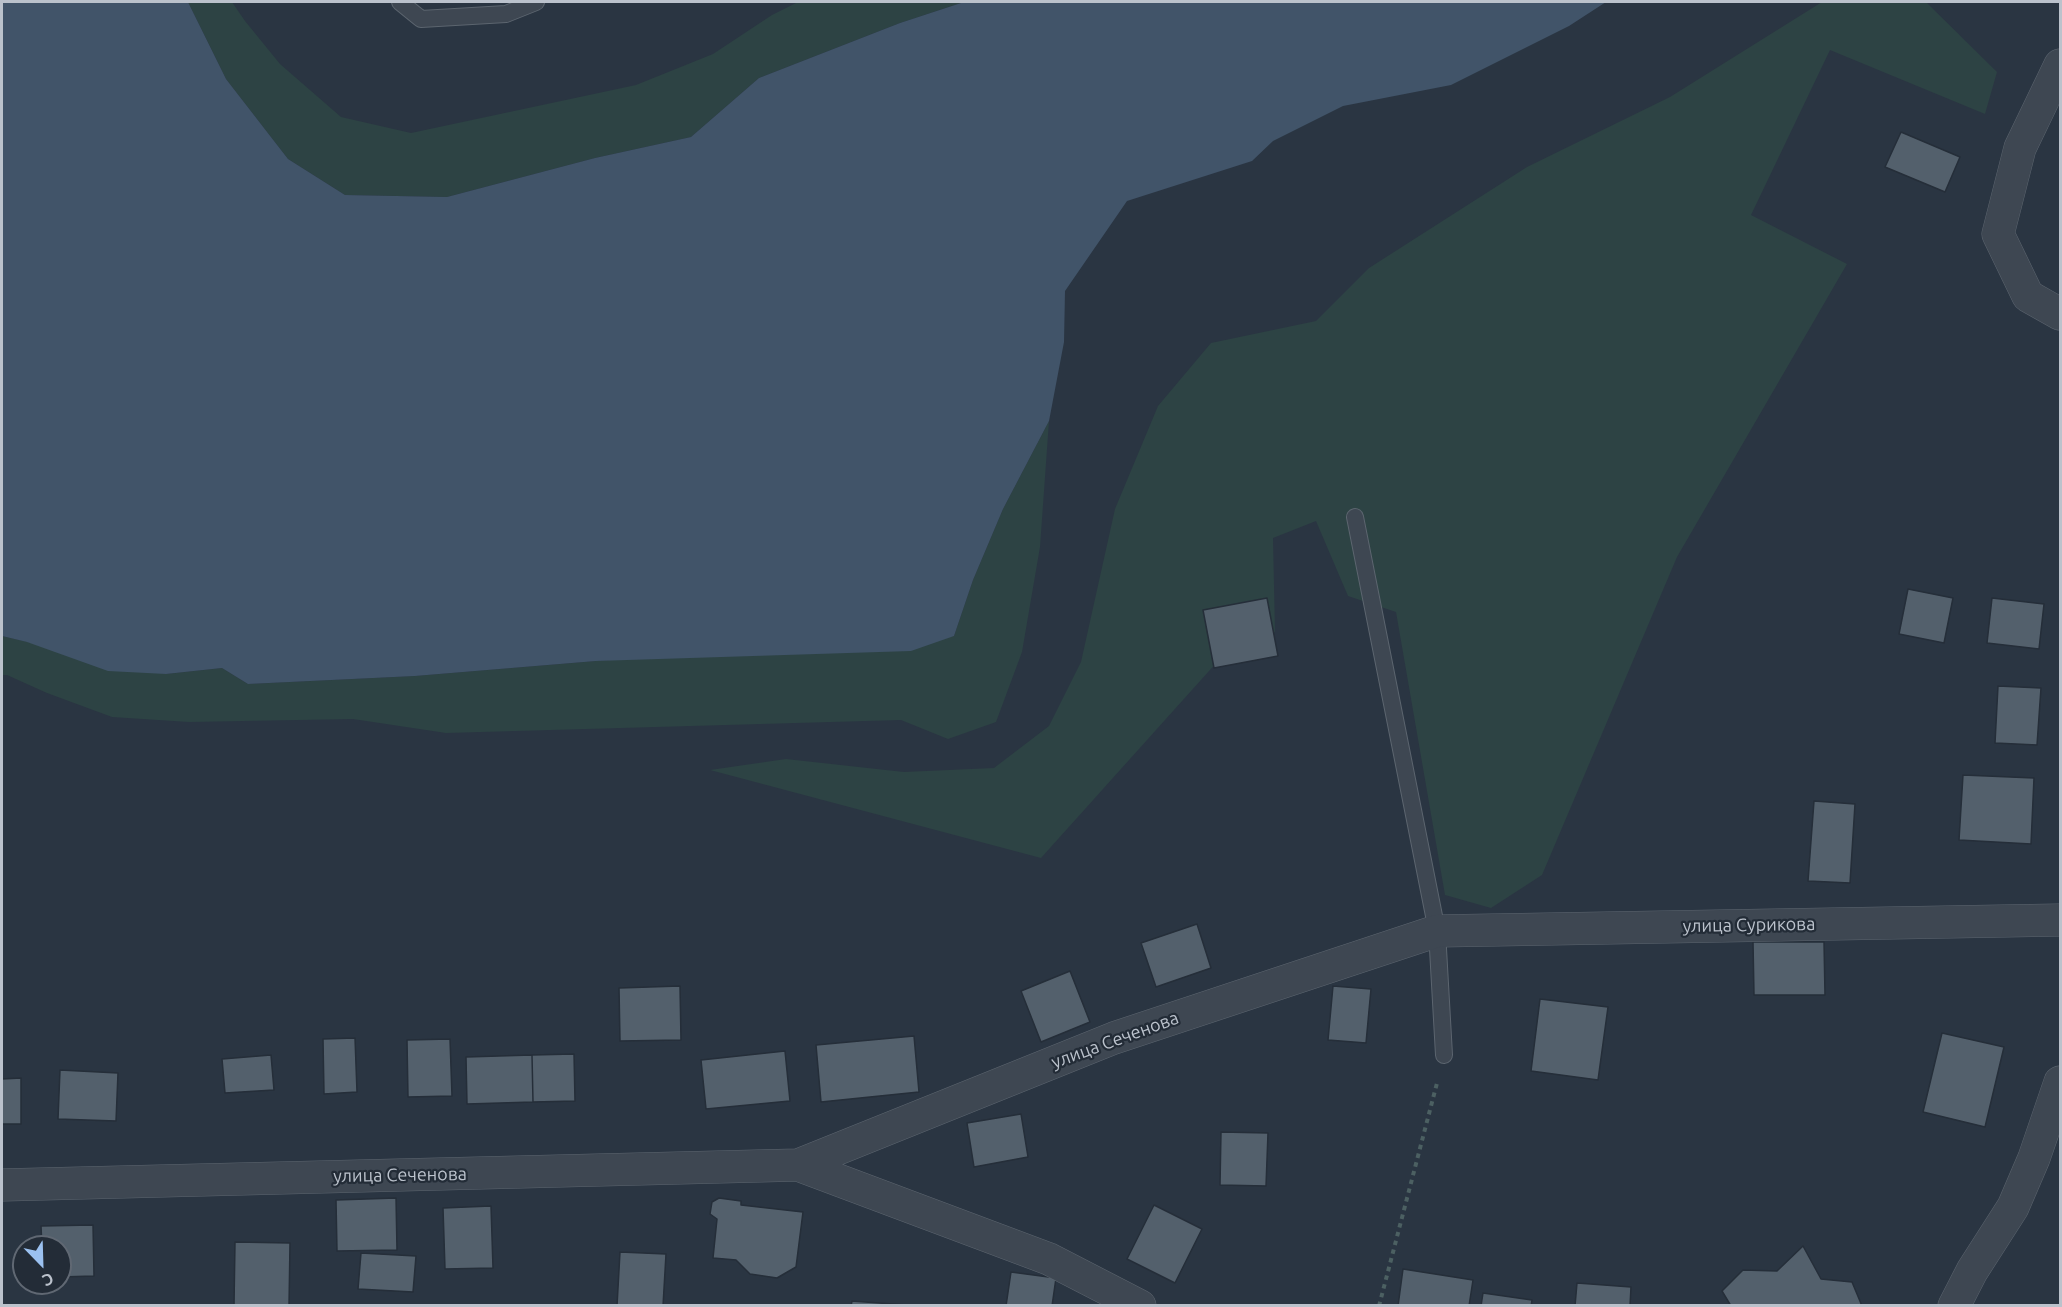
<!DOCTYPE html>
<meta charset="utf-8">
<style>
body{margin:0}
#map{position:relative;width:2062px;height:1307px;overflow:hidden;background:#2a3542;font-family:Ubuntu,sans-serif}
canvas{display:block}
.frame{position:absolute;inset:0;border:3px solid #bbc2cc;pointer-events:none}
.north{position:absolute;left:12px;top:1235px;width:60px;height:60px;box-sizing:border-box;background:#232c37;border:2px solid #606873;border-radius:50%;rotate:157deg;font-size:16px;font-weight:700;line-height:24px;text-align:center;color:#bbc2cc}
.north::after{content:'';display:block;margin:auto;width:21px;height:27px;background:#9bc1f0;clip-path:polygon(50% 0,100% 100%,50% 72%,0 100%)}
</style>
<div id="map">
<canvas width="2062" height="1307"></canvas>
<div class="frame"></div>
<div class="north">С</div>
</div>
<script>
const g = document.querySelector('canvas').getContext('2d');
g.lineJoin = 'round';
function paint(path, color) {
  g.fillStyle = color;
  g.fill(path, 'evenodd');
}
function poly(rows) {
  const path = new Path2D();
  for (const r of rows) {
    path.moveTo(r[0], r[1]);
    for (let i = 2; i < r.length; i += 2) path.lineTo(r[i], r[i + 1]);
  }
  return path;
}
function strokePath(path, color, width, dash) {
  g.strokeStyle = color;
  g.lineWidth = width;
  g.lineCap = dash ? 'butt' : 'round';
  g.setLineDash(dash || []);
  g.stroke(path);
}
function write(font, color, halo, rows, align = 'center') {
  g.font = font + ' Ubuntu,sans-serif';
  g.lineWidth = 4.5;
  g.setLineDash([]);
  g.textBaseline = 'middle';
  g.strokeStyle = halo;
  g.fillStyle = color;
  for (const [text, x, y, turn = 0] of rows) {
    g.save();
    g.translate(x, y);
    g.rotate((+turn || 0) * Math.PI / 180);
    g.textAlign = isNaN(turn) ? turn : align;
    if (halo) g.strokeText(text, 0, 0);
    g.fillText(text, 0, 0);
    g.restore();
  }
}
paint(poly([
 [188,2,232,2,245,21,280,64,341,117,411,133,636,85,713,54,772,15,798,2,964,2,900,23,759,78,691,137,595,158,447,197,345,195,288,159,226,79],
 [1822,2,1926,2,1997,72,1985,114,1830,50,1751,215,1847,264,1677,557,1542,875,1491,908,1445,895,1396,612,1348,596,1316,521,1273,538,1275,632,1218,661,1041,858,710,770,786,759,904,772,994,768,1049,726,1081,662,1115,509,1158,406,1211,343,1316,321,1369,268,1527,167,1670,97],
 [1049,421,1040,547,1022,652,996,722,948,739,901,720,446,733,353,719,189,722,112,717,47,693,7,675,2,675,2,636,166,674,222,668,248,684,415,676,596,661,954,636,973,580,1003,509]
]), '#2d4344');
paint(poly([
 [2,2,188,2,226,79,288,159,345,195,447,197,595,158,691,137,759,78,900,23,964,2,1606,2,1569,26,1451,85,1343,106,1273,141,1252,161,1127,201,1065,291,1064,342,1049,421,1003,509,973,580,954,636,911,651,596,661,415,676,248,684,222,668,166,674,108,671,27,642,2,636]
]), '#415469');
const building = poly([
 [1901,132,1960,157,1945,192,1885,167,1901,132],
 [1908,589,1953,598,1944,643,1899,634,1908,589],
 [1267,598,1278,656,1214,668,1203,610,1267,598],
 [1992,598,2044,604,2039,649,1987,643,1992,598],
 [1998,686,2041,688,2037,745,1995,743,1998,686],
 [1963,775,2034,778,2031,844,1959,840,1963,775],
 [1814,801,1855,804,1850,883,1808,881,1814,801],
 [1197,924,1211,968,1156,987,1141,943,1197,924],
 [1753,942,1824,942,1825,995,1754,995,1753,942],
 [1070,971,1090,1022,1041,1042,1021,991,1070,971],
 [680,986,681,1040,620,1041,619,988,680,986],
 [1333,986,1371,989,1366,1043,1328,1040,1333,986],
 [1540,999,1608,1007,1598,1080,1531,1071,1540,999],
 [1942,1033,2004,1047,1985,1127,1923,1112,1942,1033],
 [914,1036,919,1092,821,1102,816,1045,914,1036],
 [355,1038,357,1092,324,1094,323,1039,355,1038],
 [450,1039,452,1096,408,1097,407,1040,450,1039],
 [785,1051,790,1101,706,1109,701,1060,785,1051],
 [574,1054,575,1101,533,1102,532,1055,574,1054],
 [271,1055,274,1090,225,1093,222,1059,271,1055],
 [532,1055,533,1102,467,1104,466,1057,532,1055],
 [60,1070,118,1073,116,1121,58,1119,60,1070],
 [21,1078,21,1124,2,1124,2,1079,21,1078],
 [1021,1114,1028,1157,974,1167,967,1123,1021,1114],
 [1221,1132,1268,1133,1266,1186,1220,1185,1221,1132],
 [396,1198,397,1250,337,1251,336,1200,396,1198],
 [719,1198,741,1201,741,1205,803,1212,796,1267,777,1278,750,1274,736,1260,713,1258,717,1219,710,1214,712,1202,719,1198],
 [1154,1205,1202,1229,1175,1283,1127,1259,1154,1205],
 [491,1206,493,1268,445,1269,443,1208,491,1206],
 [93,1225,94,1276,60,1277,60,1247,42,1247,41,1226,93,1225],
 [235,1242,290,1243,289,1306,234,1306,235,1242],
 [1803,1246,1821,1279,1852,1282,1862,1306,1731,1306,1722,1291,1743,1270,1777,1271,1803,1246],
 [620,1252,666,1254,663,1306,617,1306,620,1252],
 [361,1253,416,1256,413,1292,358,1289,361,1253],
 [1403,1269,1473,1280,1469,1306,1398,1306,1403,1269],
 [1011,1272,1056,1278,1052,1306,1006,1306,1011,1272],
 [1577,1283,1631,1287,1630,1306,1575,1306,1577,1283],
 [1483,1293,1532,1300,1531,1306,1481,1306,1483,1293],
 [852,1301,906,1305,906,1306,851,1306,852,1301]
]);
paint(building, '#53606c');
strokePath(building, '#252e39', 1.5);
const lane = poly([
 [400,2,421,19,506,14,536,2],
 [1355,517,1437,931,1444,1055]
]);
const street = poly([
 [2060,65,2020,148,1998,234,2028,296,2060,314],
 [798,1165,1114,1038,1437,931,2060,920],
 [2,1185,798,1165,1049,1259,1140,1306],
 [1954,1306,1972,1271,2013,1207,2034,1158,2060,1082]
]);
strokePath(lane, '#5c656f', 18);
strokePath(street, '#5c656f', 33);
strokePath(poly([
 [1379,1306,1437,1083]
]), '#4c6062', 4, [4.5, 4.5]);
strokePath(lane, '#3e4752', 16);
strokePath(street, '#3e4752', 32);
write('18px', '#bbc2cc', '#232c37', [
 ["улица Сурикова",1749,925,-1],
 ["улица Сеченова",1115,1040,-20],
 ["улица Сеченова",400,1175,-1]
]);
</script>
